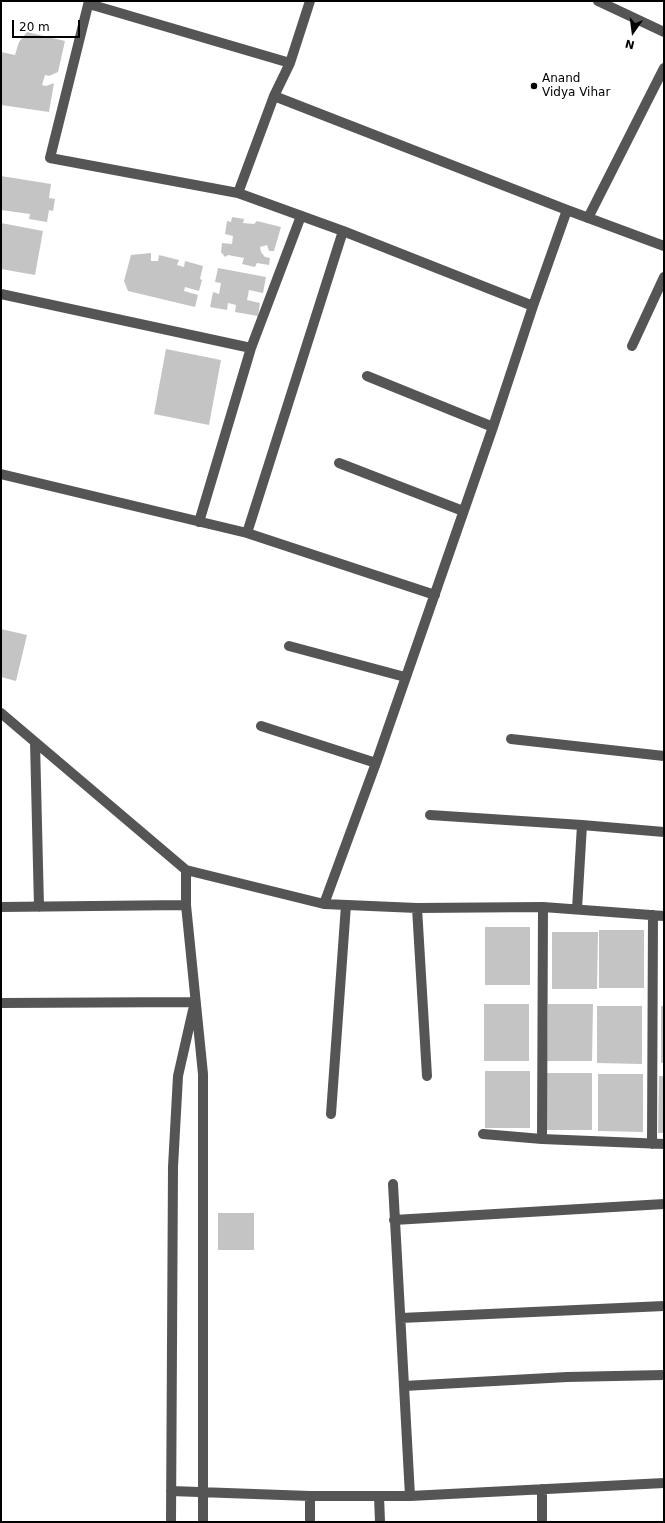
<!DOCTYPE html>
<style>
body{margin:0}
#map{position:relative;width:665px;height:1523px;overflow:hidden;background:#fff;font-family:"DejaVu Sans",sans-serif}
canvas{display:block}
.frame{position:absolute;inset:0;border:2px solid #000;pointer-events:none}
.north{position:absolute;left:613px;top:12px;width:40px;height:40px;-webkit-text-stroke:3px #fff;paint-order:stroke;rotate:194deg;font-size:11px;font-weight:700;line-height:16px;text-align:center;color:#000}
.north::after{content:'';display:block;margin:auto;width:14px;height:18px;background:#000;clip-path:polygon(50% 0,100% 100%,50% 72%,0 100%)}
.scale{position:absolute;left:12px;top:20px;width:68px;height:18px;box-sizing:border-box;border:2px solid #000;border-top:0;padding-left:5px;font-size:12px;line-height:14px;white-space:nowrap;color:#000;-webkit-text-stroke:3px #fff;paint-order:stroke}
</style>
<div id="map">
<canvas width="665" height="1523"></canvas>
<div class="frame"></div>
<div class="north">N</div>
<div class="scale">20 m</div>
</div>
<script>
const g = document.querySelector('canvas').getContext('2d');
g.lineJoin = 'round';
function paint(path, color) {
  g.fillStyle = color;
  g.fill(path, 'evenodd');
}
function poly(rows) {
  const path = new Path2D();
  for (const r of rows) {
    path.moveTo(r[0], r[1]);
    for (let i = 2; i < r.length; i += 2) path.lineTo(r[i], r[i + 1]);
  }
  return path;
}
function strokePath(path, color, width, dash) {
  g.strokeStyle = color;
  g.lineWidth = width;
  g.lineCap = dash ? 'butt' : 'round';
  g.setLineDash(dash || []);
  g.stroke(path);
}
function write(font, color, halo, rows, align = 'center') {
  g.font = font + ' "DejaVu Sans",sans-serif';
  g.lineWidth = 3;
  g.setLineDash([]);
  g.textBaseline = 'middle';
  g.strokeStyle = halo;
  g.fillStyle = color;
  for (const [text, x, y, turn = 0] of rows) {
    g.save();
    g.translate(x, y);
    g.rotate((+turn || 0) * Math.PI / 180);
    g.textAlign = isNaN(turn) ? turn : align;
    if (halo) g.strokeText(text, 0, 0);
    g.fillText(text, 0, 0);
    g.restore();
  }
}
paint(poly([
 [27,32,65,41,58,72,49,76,45,75,42,85,46,86,54,83,49,112,1,105,1,52,15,55,19,42],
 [1,176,51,184,49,198,55,199,53,211,49,210,47,222,29,219,30,214,1,210],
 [232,217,244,219,243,223,254,224,257,221,281,227,274,251,269,251,267,245,260,247,261,252,265,257,270,258,269,265,257,263,255,267,242,264,244,258,228,255,225,257,221,252,222,243,232,244,233,236,225,234,227,221,231,222],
 [1,223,43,231,35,275,1,269],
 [151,253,151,261,158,261,159,255,179,260,177,265,184,267,185,261,203,266,200,279,202,280,199,291,185,287,184,291,198,295,195,307,128,291,124,281,131,255],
 [218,268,266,277,263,293,249,290,247,300,260,303,258,316,235,312,236,305,228,303,227,310,210,307,213,292,219,294,221,283,215,282],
 [166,349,221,360,209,425,154,414],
 [1,629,27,635,16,681,1,677],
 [485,927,530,927,530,985,485,985],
 [599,930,644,930,644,988,599,988],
 [552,932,598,932,597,989,552,989],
 [484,1004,529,1004,529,1061,484,1061],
 [548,1004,593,1004,592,1061,547,1061],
 [597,1006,642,1006,642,1064,597,1063],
 [661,1006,664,1006,664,1063,661,1063],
 [485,1071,530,1071,530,1128,485,1128],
 [547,1073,592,1073,592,1130,546,1130],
 [598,1074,643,1074,643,1132,598,1131],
 [659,1076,664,1076,664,1133,658,1133],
 [218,1213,254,1213,254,1250,218,1250]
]), '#c4c4c4');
strokePath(poly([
 [89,1,50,158,238,193,343,231,533,306],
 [598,1,664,32],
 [89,4,290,63],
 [274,96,567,210,664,246],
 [238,193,274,96,290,63,310,1],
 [588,218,664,68],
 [1,294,251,348],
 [632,346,664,277],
 [367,376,493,427],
 [339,463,463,511],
 [1,474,247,533,343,231],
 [199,522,251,348,301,216],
 [247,533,435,595],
 [289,646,405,677],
 [1,713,186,870,324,904,417,908,543,907,664,916],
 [261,726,376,763],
 [511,739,664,756],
 [35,742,39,907],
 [430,815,582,825,664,832],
 [186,870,186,905,203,1074,203,1522],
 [324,904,376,763,493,427,533,306,567,210],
 [1,907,186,905],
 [417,908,427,1076],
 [577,909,582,825],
 [1,1003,195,1002],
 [331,1114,346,905],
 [483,1134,542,1139,664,1144],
 [542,1139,543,907],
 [652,1144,653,915],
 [393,1184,410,1496],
 [394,1220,664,1204],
 [401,1318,664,1306],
 [404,1386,567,1377,664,1375],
 [171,1491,310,1496,410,1496,664,1483],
 [310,1496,310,1522],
 [379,1496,380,1522],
 [171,1522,173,1167,178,1076,193,1010],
 [542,1522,542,1489]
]), '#555', 10);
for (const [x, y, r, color] of [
 [534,86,4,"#000"]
]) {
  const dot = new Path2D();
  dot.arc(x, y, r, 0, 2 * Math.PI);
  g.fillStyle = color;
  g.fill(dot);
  strokePath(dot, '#fff', 1.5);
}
write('12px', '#000', '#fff', [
 ["Anand",542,79],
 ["Vidya Vihar",542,93]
], 'left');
</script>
